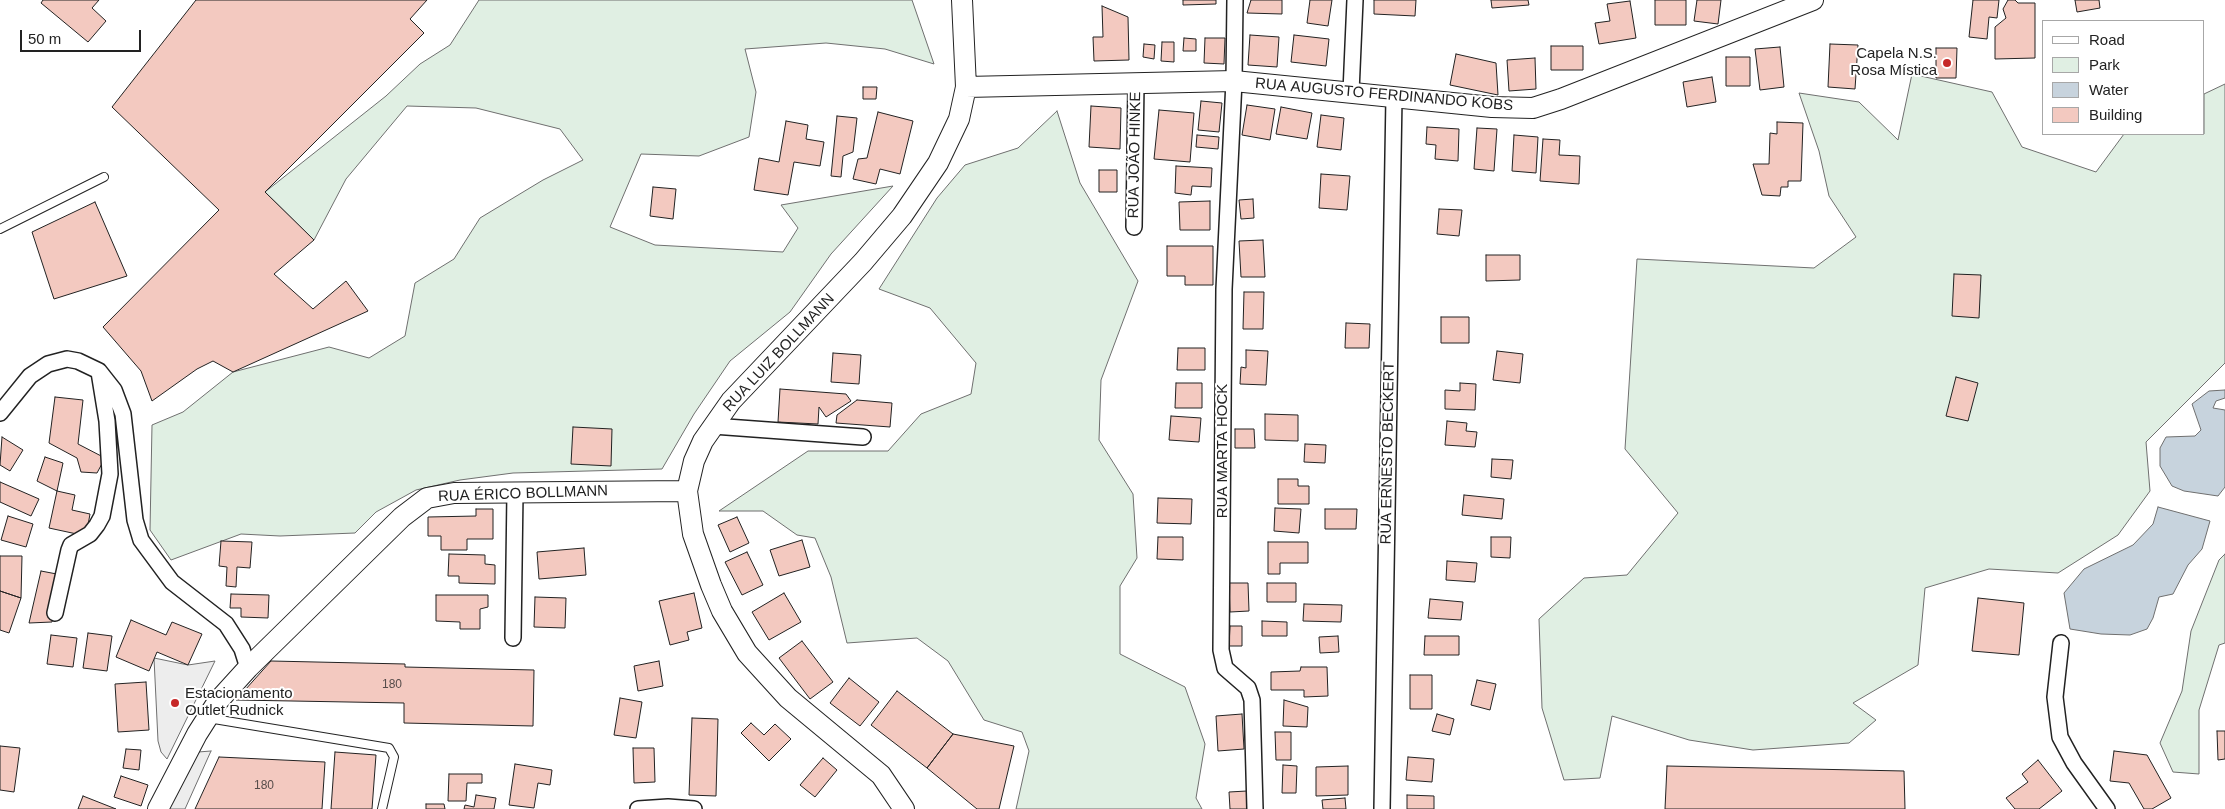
<!DOCTYPE html>
<meta charset="utf-8">
<style>
body{margin:0}
#map{position:relative;width:2225px;height:809px;overflow:hidden;background:#fff;font-family:Helvetica,sans-serif}
canvas{display:block}
.legend{position:absolute;left:2042px;top:20px;width:162px;height:115px;box-sizing:border-box;background:#fff;border:1px solid #a7a7a7;margin:0;padding:6px 9px;list-style:none;font-size:15px;color:#222}
.legend li{display:flex;align-items:center;gap:10px;height:25px}
.legend b{width:25px;border:1px solid #a7a7a7}
.scale{position:absolute;left:20px;top:30px;width:121px;height:22px;box-sizing:border-box;border:2px solid #222;border-top:0;padding-left:6px;font-size:15px;line-height:18px;white-space:nowrap;color:#222;-webkit-text-stroke:4px #fff;paint-order:stroke}
</style>
<div id="map">
<canvas width="2225" height="809"></canvas>
<ul class="legend">
<li><b style="height:6px;background:#fff"></b>Road</li>
<li><b style="height:14px;background:#e0efe3"></b>Park</li>
<li><b style="height:14px;background:#c7d3dd"></b>Water</li>
<li><b style="height:14px;background:#f3c9c0"></b>Building</li>
</ul>
<div class="scale">50 m</div>
</div>
<script>
const g = document.querySelector('canvas').getContext('2d');
g.lineJoin = 'round';
function paint(path, color) {
  g.fillStyle = color;
  g.fill(path, 'evenodd');
}
function poly(rows) {
  const path = new Path2D();
  for (const r of rows) {
    path.moveTo(r[0], r[1]);
    for (let i = 2; i < r.length; i += 2) path.lineTo(r[i], r[i + 1]);
  }
  return path;
}
function strokePath(path, color, width, dash) {
  g.strokeStyle = color;
  g.lineWidth = width;
  g.lineCap = dash ? 'butt' : 'round';
  g.setLineDash(dash || []);
  g.stroke(path);
}
function write(font, color, halo, rows, align = 'center') {
  g.font = font + ' Helvetica,sans-serif';
  g.lineWidth = 4;
  g.setLineDash([]);
  g.textBaseline = 'middle';
  g.strokeStyle = halo;
  g.fillStyle = color;
  for (const [text, x, y, turn = 0] of rows) {
    g.save();
    g.translate(x, y);
    g.rotate((+turn || 0) * Math.PI / 180);
    g.textAlign = isNaN(turn) ? turn : align;
    if (halo) g.strokeText(text, 0, 0);
    g.fillText(text, 0, 0);
    g.restore();
  }
}
const green = poly([
 [479,0,912,0,934,64,885,49,826,43,745,49,756,92,749,137,699,156,641,154,610,227,655,245,783,252,798,228,781,205,893,186,831,254,790,312,730,361,694,414,662,469,513,473,460,480,416,490,376,512,355,533,280,536,241,534,171,560,150,530,152,425,183,412,233,372,329,347,369,358,405,336,415,283,454,259,480,218,543,180,583,160,560,129,476,108,407,106,346,179,314,240,265,192,386,96,420,64,450,45,479,0],
 [1912,74,1992,92,2022,147,2096,172,2124,134,2204,134,2204,94,2225,84,2225,363,2146,442,2150,491,2118,535,2058,573,1989,569,1925,588,1918,665,1853,703,1876,720,1849,743,1753,750,1689,740,1612,716,1600,778,1564,780,1542,708,1539,619,1584,578,1627,575,1678,513,1625,449,1637,259,1814,268,1856,237,1829,196,1819,151,1799,93,1859,102,1898,140,1912,74],
 [1057,111,1080,183,1138,281,1101,380,1099,440,1133,494,1137,558,1120,586,1120,654,1185,687,1205,744,1196,798,1202,809,1016,809,1029,751,1022,732,984,720,948,661,917,638,847,643,831,577,815,538,797,535,763,511,719,511,808,451,888,451,921,414,971,394,976,363,930,308,879,289,937,198,965,165,1018,148,1057,111],
 [2225,554,2225,643,2219,645,2199,710,2199,774,2173,772,2160,743,2182,691,2191,631,2219,560,2225,554]
]);
paint(green, '#e0efe3');
strokePath(green, '#6f6f6f', 1);
const parking = poly([
 [154,658,188,665,215,661,167,759,161,752,158,741,154,658],
 [211,751,185,809,169,809,198,752,211,751]
]);
paint(parking, '#ededed');
strokePath(parking, '#6f6f6f', 1);
const water = poly([
 [2225,390,2225,398,2216,401,2213,408,2225,410,2225,487,2218,496,2184,491,2172,486,2160,466,2160,448,2166,437,2195,436,2201,430,2192,404,2209,391,2225,390],
 [2158,507,2210,521,2202,549,2188,565,2173,594,2159,597,2153,618,2147,629,2130,635,2101,634,2070,629,2064,593,2084,569,2133,545,2153,524,2158,507]
]);
paint(water, '#c7d3dd');
strokePath(water, '#6f6f6f', 1);
const building = poly([
 [43,0,99,0,92,8,106,21,88,42,41,3,43,0],
 [196,0,427,0,410,19,424,33,265,192,314,240,274,274,313,309,346,281,368,311,233,372,213,361,197,369,152,401,141,371,103,327,219,210,112,107,196,0],
 [1183,0,1216,0,1216,4,1183,5,1183,0],
 [1251,0,1282,0,1282,14,1247,13,1251,0],
 [1310,0,1332,0,1328,26,1307,23,1310,0],
 [1374,0,1416,0,1415,16,1374,14,1374,0],
 [1491,0,1528,0,1529,5,1492,8,1491,0],
 [1655,0,1686,0,1686,25,1655,25,1655,0],
 [1697,0,1721,0,1718,24,1694,21,1697,0],
 [1973,0,1999,0,1997,18,1989,17,1987,39,1969,37,1973,0],
 [2008,0,2015,0,2018,3,2035,3,2035,58,1995,59,1995,27,2006,18,2003,9,2008,0],
 [2075,0,2099,0,2100,8,2077,12,2075,0],
 [1630,1,1636,38,1599,44,1595,23,1610,21,1607,4,1630,1],
 [1102,6,1128,17,1129,60,1094,61,1093,37,1103,37,1102,6],
 [1250,35,1279,37,1277,67,1248,65,1250,35],
 [1294,35,1329,39,1326,66,1291,62,1294,35],
 [1184,38,1196,39,1196,51,1183,51,1184,38],
 [1205,38,1225,38,1224,64,1204,63,1205,38],
 [1162,42,1174,42,1174,62,1161,61,1162,42],
 [1144,44,1155,45,1154,59,1143,57,1144,44],
 [1830,44,1858,45,1855,89,1828,87,1830,44],
 [1551,46,1583,46,1583,70,1551,70,1551,46],
 [1780,47,1784,87,1760,90,1755,49,1780,47],
 [1936,48,1957,48,1956,78,1936,78,1936,48],
 [1456,54,1496,63,1498,95,1450,85,1456,54],
 [1726,57,1750,57,1750,86,1726,86,1726,57],
 [1535,58,1536,89,1509,91,1507,60,1535,58],
 [1712,77,1716,102,1687,107,1683,82,1712,77],
 [863,87,877,87,876,99,863,99,863,87],
 [1201,101,1222,103,1219,132,1198,130,1201,101],
 [1247,105,1275,109,1270,140,1242,135,1247,105],
 [1091,106,1121,108,1120,149,1089,147,1091,106],
 [1281,107,1312,113,1307,139,1276,134,1281,107],
 [1159,110,1194,113,1190,162,1154,159,1159,110],
 [878,112,913,121,900,174,880,169,876,184,853,179,858,159,867,158,878,112],
 [1321,115,1344,118,1341,150,1317,147,1321,115],
 [837,116,857,118,853,152,843,156,841,177,831,176,837,116],
 [786,121,808,125,806,139,824,142,820,166,794,162,788,195,754,190,759,158,779,162,786,121],
 [1777,122,1803,123,1801,181,1788,181,1788,187,1781,187,1780,196,1762,195,1753,164,1769,164,1770,133,1777,134,1777,122],
 [1427,127,1459,129,1458,161,1435,159,1436,145,1426,144,1427,127],
 [1477,128,1497,129,1494,171,1474,169,1477,128],
 [1197,135,1219,137,1218,149,1196,147,1197,135],
 [1514,135,1538,137,1536,173,1512,171,1514,135],
 [1543,139,1560,140,1559,155,1580,156,1579,184,1540,181,1543,139],
 [1176,166,1212,168,1211,187,1192,186,1191,195,1175,193,1176,166],
 [1099,170,1117,170,1117,192,1099,192,1099,170],
 [1321,174,1350,176,1347,210,1319,208,1321,174],
 [653,187,676,189,673,219,650,216,653,187],
 [1253,199,1254,218,1241,219,1239,200,1253,199],
 [1210,201,1210,230,1180,230,1179,202,1210,201],
 [95,202,127,276,54,299,32,232,95,202],
 [1439,209,1462,210,1459,236,1437,234,1439,209],
 [1263,240,1265,277,1241,277,1239,241,1263,240],
 [1167,246,1213,246,1213,285,1185,285,1185,276,1167,276,1167,246],
 [1486,255,1520,255,1520,280,1486,281,1486,255],
 [1954,274,1981,275,1979,318,1952,316,1954,274],
 [1244,292,1264,292,1263,329,1243,329,1244,292],
 [1441,317,1469,317,1469,343,1441,343,1441,317],
 [1346,323,1370,324,1369,348,1345,348,1346,323],
 [1178,348,1205,348,1205,370,1177,370,1178,348],
 [1246,350,1268,351,1266,385,1240,384,1241,367,1246,368,1246,350],
 [1497,351,1523,354,1520,383,1493,380,1497,351],
 [833,353,861,355,859,384,831,382,833,353],
 [1956,377,1978,383,1968,421,1946,416,1956,377],
 [1176,383,1202,383,1202,408,1175,408,1176,383],
 [1460,383,1476,384,1475,410,1445,409,1445,390,1460,391,1460,383],
 [780,389,846,394,851,401,826,417,819,407,818,424,778,422,780,389],
 [55,397,83,400,78,444,105,458,97,473,81,472,77,458,49,443,55,397],
 [857,400,892,403,890,427,836,423,837,415,857,400],
 [1265,414,1298,415,1298,441,1265,440,1265,414],
 [1171,416,1201,418,1199,442,1169,440,1171,416],
 [1447,421,1467,423,1466,431,1477,432,1475,447,1445,445,1447,421],
 [573,427,612,429,611,466,571,464,573,427],
 [1235,429,1254,429,1255,448,1235,448,1235,429],
 [2,437,23,450,10,471,0,465,2,437],
 [1305,444,1326,445,1325,463,1304,462,1305,444],
 [45,457,63,463,57,491,37,481,45,457],
 [1492,459,1513,460,1511,479,1491,477,1492,459],
 [1278,479,1298,479,1298,486,1309,486,1309,504,1278,504,1278,479],
 [0,482,39,499,31,516,0,502,0,482],
 [57,491,75,495,72,510,90,514,86,536,49,528,57,491],
 [1464,495,1504,499,1502,519,1462,515,1464,495],
 [1158,498,1192,499,1191,524,1157,523,1158,498],
 [1275,508,1301,509,1299,533,1274,531,1275,508],
 [476,509,493,509,493,539,467,539,467,550,441,550,441,536,428,536,428,517,476,516,476,509],
 [1325,509,1357,509,1356,529,1325,529,1325,509],
 [8,516,33,524,26,547,1,540,8,516],
 [737,517,749,543,730,552,718,525,737,517],
 [1158,537,1183,537,1183,560,1157,559,1158,537],
 [1491,537,1511,537,1510,558,1491,557,1491,537],
 [802,540,810,567,779,576,770,550,802,540],
 [221,541,252,542,250,568,237,567,236,587,226,586,227,567,219,566,221,541],
 [1268,542,1308,542,1308,563,1280,563,1280,574,1268,574,1268,542],
 [584,548,586,575,539,579,537,552,584,548],
 [747,552,763,585,742,595,725,562,747,552],
 [449,554,485,555,485,564,495,565,495,584,459,583,459,576,448,576,449,554],
 [0,556,22,556,21,598,0,591,0,556],
 [1447,561,1477,563,1475,582,1446,580,1447,561],
 [41,571,62,575,52,622,29,623,41,571],
 [1229,583,1248,583,1249,611,1230,612,1229,583],
 [1267,583,1296,583,1296,602,1267,602,1267,583],
 [0,591,21,598,9,633,0,630,0,591],
 [694,593,702,628,687,632,689,640,670,645,659,601,694,593],
 [784,593,801,622,769,640,752,612,784,593],
 [231,594,269,595,268,618,241,617,241,608,230,608,231,594],
 [436,595,488,595,488,607,480,609,480,629,460,629,460,622,436,621,436,595],
 [535,597,566,598,565,628,534,627,535,597],
 [1978,598,2024,603,2019,655,1972,651,1978,598],
 [1430,599,1463,602,1461,620,1428,618,1430,599],
 [1304,604,1342,605,1341,622,1303,621,1304,604],
 [131,620,166,635,172,622,202,634,188,665,157,652,149,671,116,657,131,620],
 [1262,621,1287,622,1287,636,1262,636,1262,621],
 [1230,626,1242,626,1242,646,1229,646,1230,626],
 [88,633,112,636,107,671,83,668,88,633],
 [51,635,77,638,73,667,47,664,51,635],
 [1338,636,1339,652,1320,653,1319,637,1338,636],
 [1425,636,1459,636,1459,655,1424,655,1425,636],
 [802,641,833,682,810,699,779,658,802,641],
 [271,661,405,664,405,667,534,670,533,726,404,723,404,703,236,700,271,661],
 [659,661,663,686,638,691,634,666,659,661],
 [1301,667,1327,667,1328,696,1304,697,1304,690,1271,690,1271,672,1300,671,1301,667],
 [1410,675,1432,675,1432,709,1410,709,1410,675],
 [849,678,879,702,860,726,830,703,849,678],
 [1477,680,1496,684,1490,710,1471,705,1477,680],
 [146,682,149,730,118,732,115,684,146,682],
 [897,691,953,734,927,768,871,725,897,691],
 [620,698,642,702,636,738,614,735,620,698],
 [1284,700,1308,707,1307,727,1283,726,1284,700],
 [1242,714,1244,749,1218,751,1216,716,1242,714],
 [1437,714,1454,719,1450,735,1432,731,1437,714],
 [692,718,718,719,716,796,689,795,692,718],
 [751,723,764,735,775,724,791,739,769,761,741,733,751,723],
 [2217,731,2225,731,2225,759,2218,760,2217,731],
 [1275,732,1291,732,1291,760,1276,760,1275,732],
 [953,734,1014,746,999,809,977,809,927,768,953,734],
 [0,746,20,748,14,792,0,790,0,746],
 [633,748,654,748,655,782,634,783,633,748],
 [126,749,141,750,139,770,123,768,126,749],
 [2114,751,2147,755,2171,798,2152,809,2144,809,2129,783,2110,781,2114,751],
 [335,752,376,755,372,809,331,809,335,752],
 [219,757,325,762,322,809,195,809,219,757],
 [1408,757,1434,759,1432,782,1406,780,1408,757],
 [823,758,837,770,815,797,800,785,823,758],
 [2038,760,2062,791,2039,809,2015,809,2006,798,2028,782,2022,774,2038,760],
 [515,764,552,770,550,785,538,783,534,808,509,805,515,764],
 [1283,765,1297,766,1296,793,1282,793,1283,765],
 [1348,766,1348,795,1316,796,1316,767,1348,766],
 [1667,766,1904,771,1905,809,1665,809,1667,766],
 [449,774,482,774,482,783,467,783,466,801,448,801,449,774],
 [121,776,148,785,141,806,114,797,121,776],
 [1247,791,1248,809,1230,809,1229,792,1247,791],
 [476,795,496,798,494,809,464,809,465,805,474,807,476,795],
 [1407,795,1434,796,1434,809,1407,809,1407,795],
 [83,796,116,809,78,809,83,796],
 [1345,798,1346,809,1323,809,1322,800,1345,798],
 [426,804,444,804,445,809,426,809,426,804]
]);
paint(building, '#f3c9c0');
strokePath(building, '#222', 1);
const lane = poly([
 [0,229,104,177],
 [208,718,389,748,394,757,382,809]
]);
const street = poly([
 [1235,0,1234,81,1224,289,1221,650,1225,668,1248,688,1252,700,1255,809],
 [1351,92,1355,0],
 [1134,227,1136,83],
 [0,413,30,376,48,364,67,359,78,361,99,371,114,390,123,414,135,520,141,540,172,582,226,624,242,649,248,668],
 [713,426,863,437],
 [55,613,69,550,71,545,90,534,97,525,102,516,110,474,107,421,99,372],
 [513,638,515,492],
 [2061,643,2055,697,2060,737,2074,763,2107,809],
 [638,809,668,807,694,809],
 [1382,809,1394,97]
]);
const secondary = poly([
 [966,87,1234,81,1492,107,1533,108,1561,99,1813,0],
 [158,809,197,734,218,701,248,668,402,517,427,498,454,493,687,491],
 [904,809,881,775,788,698,747,653,722,611,711,585,693,534,687,491,694,461,703,441,731,401,863,262,902,216,938,163,959,119,966,87,962,0]
]);
strokePath(lane, '#222', 10);
strokePath(street, '#222', 18);
strokePath(secondary, '#222', 22);
strokePath(lane, '#fff', 8);
strokePath(street, '#fff', 15);
strokePath(secondary, '#fff', 20);
for (const [x, y, r, color] of [
 [1947,63,5,"#c62828"],
 [175,703,5,"#c62828"]
]) {
  const dot = new Path2D();
  dot.arc(x, y, r, 0, 2 * Math.PI);
  g.fillStyle = color;
  g.fill(dot);
  strokePath(dot, '#fff', 2);
}
write('12px', '#564c4a', null, [
 ["180",392,685],
 ["180",264,786]
]);
write('15px', '#222', '#fff', [
 ["Capela N.S.",1937,54],
 ["Rosa Mística",1937,71],
 ["Estacionamento",185,694,"left"],
 ["Outlet Rudnick",185,711,"left"]
], 'right');
write('15px', '#222', '#fff', [
 ["RUA AUGUSTO FERDINANDO KOBS",1384,95,5],
 ["RUA JOÃO HINKE",1135,155,-89],
 ["RUA LUIZ BOLLMANN",779,353,-47],
 ["RUA MARTA HOCK",1223,451,-90],
 ["RUA ERNESTO BECKERT",1388,453,-89],
 ["RUA ÉRICO BOLLMANN",523,494,-2]
]);
</script>
